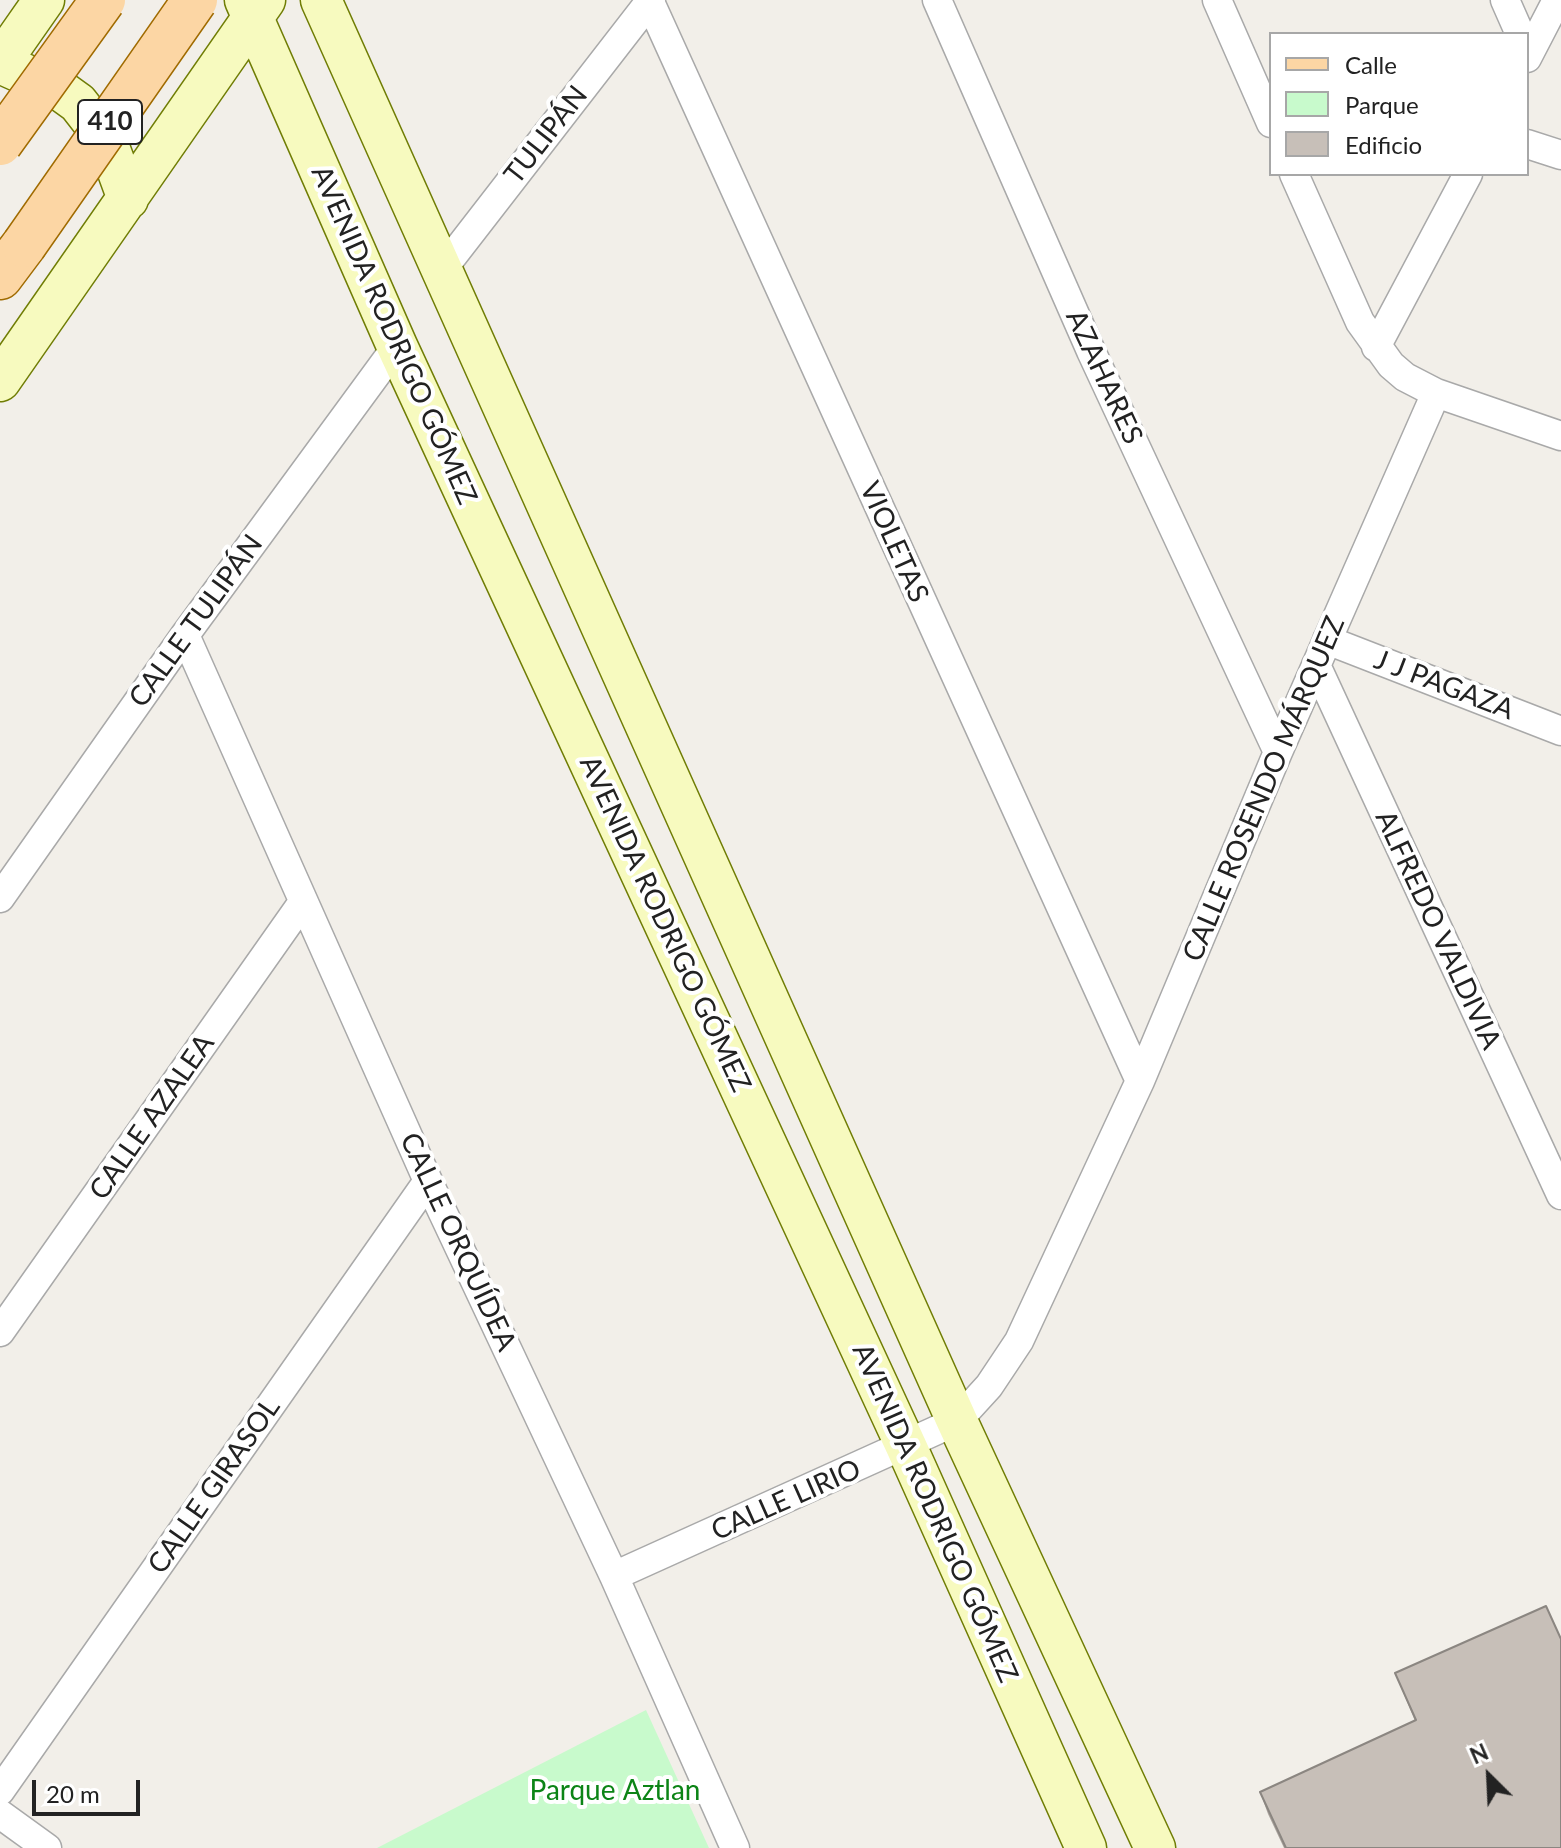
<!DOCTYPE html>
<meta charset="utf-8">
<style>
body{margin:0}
#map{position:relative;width:1561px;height:1848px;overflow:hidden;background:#f2efe9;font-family:Lato,sans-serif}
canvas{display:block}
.legend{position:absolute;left:1269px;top:32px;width:260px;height:144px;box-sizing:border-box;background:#fff;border:2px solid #a7a7a7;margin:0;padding:10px 14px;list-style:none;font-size:24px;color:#222}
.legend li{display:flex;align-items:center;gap:16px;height:40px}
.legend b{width:40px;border:2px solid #a7a7a7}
.north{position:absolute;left:1449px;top:1736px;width:80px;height:80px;-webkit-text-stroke:6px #fff;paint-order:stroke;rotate:336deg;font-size:22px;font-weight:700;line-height:32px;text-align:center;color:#222}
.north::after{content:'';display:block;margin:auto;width:28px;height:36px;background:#222;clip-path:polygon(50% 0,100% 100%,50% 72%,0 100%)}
.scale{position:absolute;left:32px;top:1780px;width:108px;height:36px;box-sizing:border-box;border:4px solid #222;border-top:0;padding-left:10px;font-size:24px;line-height:28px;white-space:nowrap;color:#222;-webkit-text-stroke:6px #fff;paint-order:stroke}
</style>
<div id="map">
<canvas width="1561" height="1848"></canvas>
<ul class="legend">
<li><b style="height:10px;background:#fcd6a4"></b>Calle</li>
<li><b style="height:22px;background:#c8facc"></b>Parque</li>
<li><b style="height:22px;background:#c7bfb8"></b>Edificio</li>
</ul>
<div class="north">N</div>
<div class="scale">20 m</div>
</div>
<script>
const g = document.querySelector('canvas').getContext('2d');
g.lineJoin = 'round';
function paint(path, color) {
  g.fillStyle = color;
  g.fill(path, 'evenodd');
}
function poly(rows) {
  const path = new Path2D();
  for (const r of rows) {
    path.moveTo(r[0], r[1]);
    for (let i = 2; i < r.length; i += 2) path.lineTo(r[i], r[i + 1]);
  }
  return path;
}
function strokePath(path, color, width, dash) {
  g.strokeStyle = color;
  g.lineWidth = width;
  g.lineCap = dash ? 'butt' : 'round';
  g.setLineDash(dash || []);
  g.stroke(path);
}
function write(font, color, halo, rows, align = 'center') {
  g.font = font + ' Lato,sans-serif';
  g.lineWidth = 8;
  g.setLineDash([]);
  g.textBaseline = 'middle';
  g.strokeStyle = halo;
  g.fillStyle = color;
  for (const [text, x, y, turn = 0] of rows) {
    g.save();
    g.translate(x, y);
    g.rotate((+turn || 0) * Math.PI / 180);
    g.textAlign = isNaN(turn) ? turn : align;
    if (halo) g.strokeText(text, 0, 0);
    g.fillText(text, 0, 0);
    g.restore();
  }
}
paint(poly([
 [646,1710,709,1848,377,1848]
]), '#c8facc');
const street = poly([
 [937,0,1091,351,1278,752],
 [1217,0,1271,123],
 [1505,0,1520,34],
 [650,2,1140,1081],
 [1527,58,1557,0],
 [1527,144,1561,155],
 [1294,174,1360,322,1391,365,1405,377,1436,393,1561,436],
 [441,271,651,0],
 [1376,347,1468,174],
 [185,635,428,1181,614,1576,735,1848],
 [1327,640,1561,731],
 [1316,665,1561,1195],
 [0,898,185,635,397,346],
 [0,1332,303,902],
 [614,1576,957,1421,989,1386,1019,1341,1140,1081,1278,752,1436,393],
 [0,1791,428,1181],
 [0,1814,47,1848]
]);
const secondary = poly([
 [245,0,397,346,906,1446,1086,1848],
 [321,0,957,1421,1155,1848],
 [0,63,60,90,78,103,106,139,128,199],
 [0,63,44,0],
 [0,381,265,0]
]);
const primary = poly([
 [0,277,24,245]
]);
strokePath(street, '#a9a9a9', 31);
strokePath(secondary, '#707d05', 43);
strokePath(primary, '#a06b00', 47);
strokePath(street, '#fff', 28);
strokePath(secondary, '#f7fabf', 40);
strokePath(primary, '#fcd6a4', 44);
const primaryBridge = poly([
 [0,143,103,0],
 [24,245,195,0]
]);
strokePath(primaryBridge, '#a06b00', 47, []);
strokePath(primaryBridge, '#fcd6a4', 44);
paint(poly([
 [1395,1673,1561,1848,1284,1848,1268,1814,1260,1792,1415,1721]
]), '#aba49e');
const building = poly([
 [1546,1606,1561,1639,1561,1848,1286,1848,1260,1792,1416,1720,1395,1673,1546,1606]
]);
paint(building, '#c7bfb8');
strokePath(building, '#8b8681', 2);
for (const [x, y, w] of [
 [110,122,64]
]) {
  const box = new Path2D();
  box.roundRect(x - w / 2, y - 22, w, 44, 6);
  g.fillStyle = '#fff';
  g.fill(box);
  strokePath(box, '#222', 2);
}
write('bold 26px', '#222', null, [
 ["410",110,122]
]);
write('28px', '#222', '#fff', [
 ["TULIPÁN",546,135,-52],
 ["AVENIDA RODRIGO GÓMEZ",394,335,66],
 ["AZAHARES",1104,377,65],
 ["VIOLETAS",894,542,66],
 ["CALLE TULIPÁN",196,621,-54],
 ["J J PAGAZA",1444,685,21],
 ["CALLE ROSENDO MÁRQUEZ",1264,789,-67],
 ["AVENIDA RODRIGO GÓMEZ",665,924,65],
 ["ALFREDO VALDIVIA",1438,930,65],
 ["CALLE AZALEA",152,1117,-55],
 ["CALLE ORQUÍDEA",458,1242,65],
 ["CALLE GIRASOL",214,1486,-55],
 ["CALLE LIRIO",786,1500,-24],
 ["AVENIDA RODRIGO GÓMEZ",935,1513,66]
]);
write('28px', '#0c8416', '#fff', [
 ["Parque Aztlan",615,1791]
]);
</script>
